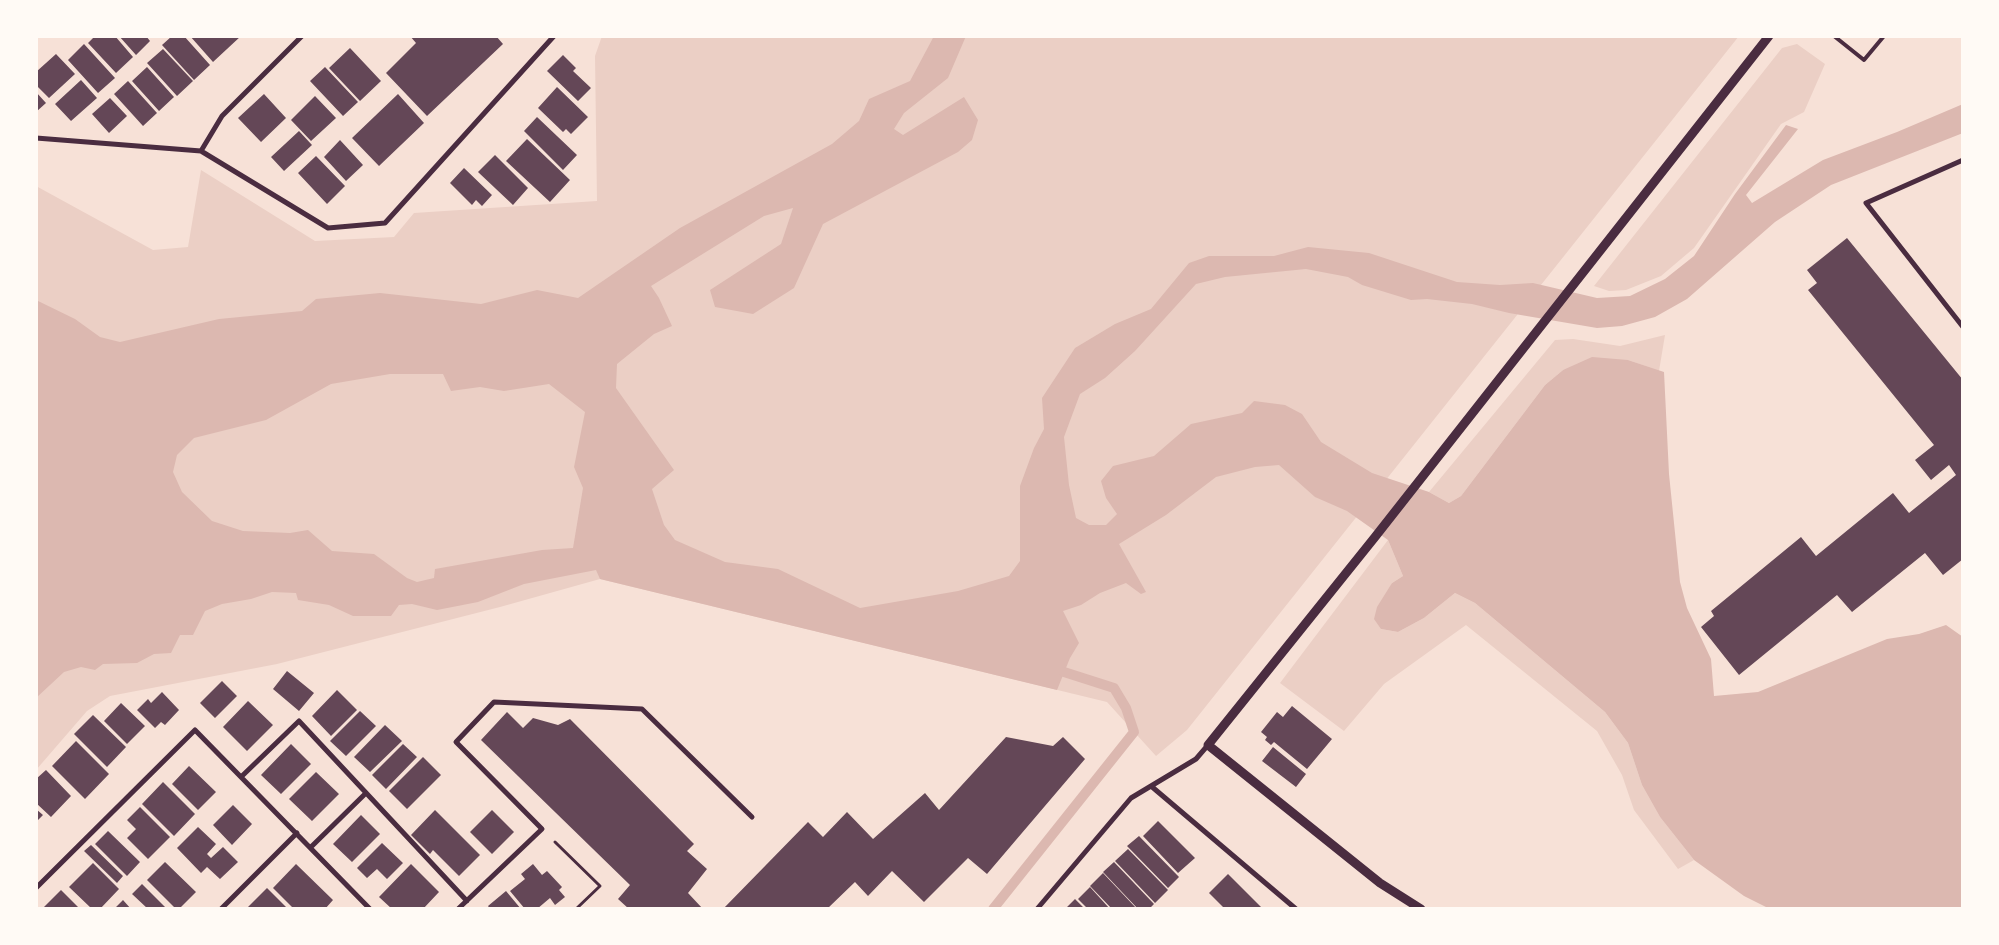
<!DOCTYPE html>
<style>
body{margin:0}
#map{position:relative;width:1999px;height:945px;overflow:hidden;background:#f7e1d7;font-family:"Work Sans",sans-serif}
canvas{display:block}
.frame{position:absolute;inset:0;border:38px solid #fffaf5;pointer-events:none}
</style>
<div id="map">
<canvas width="1999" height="945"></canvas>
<div class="frame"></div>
</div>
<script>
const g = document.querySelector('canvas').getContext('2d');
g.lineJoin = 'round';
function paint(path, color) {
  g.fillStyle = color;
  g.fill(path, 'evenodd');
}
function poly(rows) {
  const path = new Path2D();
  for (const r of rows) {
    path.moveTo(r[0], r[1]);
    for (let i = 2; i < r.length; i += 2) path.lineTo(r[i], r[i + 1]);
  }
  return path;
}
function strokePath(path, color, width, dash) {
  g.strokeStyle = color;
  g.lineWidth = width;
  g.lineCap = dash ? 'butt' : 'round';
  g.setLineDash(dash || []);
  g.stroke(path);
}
paint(poly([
 [602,36,1739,36,1187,730,1156,756,1107,702,600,579,500,607,277,664,110,696,87,711,36,770,36,186,153,250,188,247,201,170,315,241,394,237,414,213,597,201,595,56],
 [1797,44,1825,64,1804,112,1781,124,1694,248,1661,276,1626,290,1609,291,1594,286,1782,48],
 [1665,335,1659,371,1628,360,1563,370,1545,385,1461,496,1449,503,1429,492,1555,340,1573,339,1620,346],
 [1388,540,1403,576,1392,583,1381,629,1398,632,1424,618,1455,593,1475,603,1605,712,1628,743,1642,785,1660,817,1694,860,1678,869,1634,810,1622,775,1597,731,1466,625,1384,684,1344,731,1280,683]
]), '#ebcfc5');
paint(poly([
 [934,36,966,36,948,78,904,113,894,129,903,135,964,97,978,120,972,140,958,152,823,224,794,288,753,314,715,307,710,290,781,244,793,208,764,216,651,286,659,298,672,326,654,334,617,364,616,388,674,470,652,489,664,525,675,540,725,562,778,569,860,608,958,591,1009,576,1020,561,1020,486,1034,448,1044,429,1042,398,1075,348,1115,324,1151,309,1189,263,1209,256,1274,256,1308,247,1369,253,1457,282,1500,285,1533,283,1597,298,1630,296,1665,279,1694,256,1735,194,1786,125,1798,129,1746,195,1752,203,1823,160,1897,132,1963,104,1963,133,1831,185,1775,222,1687,299,1655,317,1622,326,1597,328,1509,313,1472,304,1427,299,1411,300,1362,285,1348,277,1306,269,1225,277,1196,284,1135,351,1105,378,1080,394,1064,437,1069,485,1076,518,1089,525,1106,525,1117,514,1106,498,1101,481,1113,466,1154,456,1191,424,1242,413,1254,401,1285,405,1302,414,1321,442,1372,473,1429,492,1449,503,1461,496,1545,385,1563,370,1592,357,1628,360,1664,372,1669,474,1680,582,1687,608,1711,659,1714,696,1758,692,1887,639,1919,634,1946,625,1963,637,1963,909,1770,909,1744,896,1694,860,1660,817,1642,785,1628,743,1605,712,1475,603,1455,593,1424,618,1398,632,1381,629,1374,619,1377,607,1392,583,1403,576,1388,540,1347,511,1315,497,1279,465,1255,467,1216,477,1166,515,1119,544,1146,592,1141,594,1126,583,1100,593,1081,605,1063,611,1079,643,1070,658,1057,690,600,579,596,570,524,584,478,602,437,610,412,604,399,605,391,616,353,616,329,605,298,600,296,593,272,592,251,599,222,604,205,611,193,635,180,635,171,653,154,654,137,663,103,664,95,670,81,667,64,672,36,698,36,300,75,319,100,337,120,342,219,319,302,311,316,299,380,293,481,304,537,290,578,298,680,228,832,144,859,121,869,99,910,81],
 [390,374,443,374,451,391,480,387,504,391,549,384,585,412,574,467,583,488,573,548,542,550,435,569,434,578,417,582,407,578,374,554,332,551,308,530,290,533,243,531,212,521,182,492,173,472,177,455,194,438,266,420,331,384]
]), '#dcb8b0');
strokePath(poly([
 [993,909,1134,732,1126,708,1114,688,1064,672]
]), '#dcb8b0', 10);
paint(poly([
 [95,36,115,36,133,57,116,73,88,43],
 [119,36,146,36,150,41,136,55],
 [172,36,184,36,210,65,194,80,162,45],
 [190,36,241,36,213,62],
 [410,36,496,36,503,44,427,116,386,73,416,43],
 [84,44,115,78,98,93,68,60],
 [350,48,381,81,360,101,329,68],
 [163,49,193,81,177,96,147,63],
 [56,54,75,74,49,98,36,85,36,72],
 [563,55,576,68,573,71,591,88,578,101,547,71],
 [147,67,174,97,159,111,132,81],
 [325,67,358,102,343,116,310,81],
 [81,80,97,98,71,121,55,104],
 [128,81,157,113,143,126,114,94],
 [557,87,588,117,571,134,566,129,563,132,538,108],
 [36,92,46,103,36,112],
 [264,94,286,118,261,142,238,118],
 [398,94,424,123,379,166,352,138],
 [315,96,336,118,311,141,291,120],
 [110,98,127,116,109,133,92,114],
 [537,117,577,155,563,170,524,131],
 [299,131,312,145,284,171,271,157],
 [527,139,570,180,550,202,506,161],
 [340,140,363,165,346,181,324,157],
 [495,155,528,188,513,205,478,172],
 [316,156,345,186,327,204,298,173],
 [464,168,492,195,482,206,476,200,472,205,450,183],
 [1847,238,1963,380,1963,559,1943,575,1925,553,1852,612,1837,595,1739,675,1701,627,1714,616,1711,611,1801,537,1816,556,1893,493,1909,513,1956,475,1949,465,1931,480,1915,460,1934,445,1808,290,1817,283,1807,270],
 [287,671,314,693,299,711,273,689],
 [222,681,237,696,215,718,200,703],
 [337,690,357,710,331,736,312,716],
 [162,692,179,710,165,725,161,722,155,728,137,710,148,699,151,703],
 [248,701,273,725,247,751,223,727],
 [121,703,145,726,127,744,104,721],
 [1292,706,1332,739,1307,769,1274,742,1271,745,1265,740,1267,737,1261,732,1277,712,1283,717],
 [360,711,376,726,346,756,330,741],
 [507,712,523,728,533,718,558,725,570,719,694,844,687,851,707,869,688,893,703,909,629,909,618,899,630,885,481,740],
 [93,715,126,747,107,767,74,734],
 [385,725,402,741,370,772,354,757],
 [1006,737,1053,746,1063,737,1085,759,987,874,968,858,924,902,892,871,868,896,855,882,827,909,723,909,808,822,823,837,847,812,873,839,925,793,939,810],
 [76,741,109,774,85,799,52,766],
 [291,744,311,764,281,794,261,775],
 [403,744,417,757,386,789,372,775],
 [1273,747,1306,774,1296,787,1262,761],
 [423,757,441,775,407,809,389,791],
 [189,766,216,792,198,810,172,784],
 [46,770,71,796,51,817,36,803,36,779],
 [316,772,339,794,312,821,289,799],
 [163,782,195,814,174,836,142,804],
 [233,805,252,824,232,845,213,825],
 [140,807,170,837,148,859,127,838,136,829,127,820],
 [36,809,43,815,36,822],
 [435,810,480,855,459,876,433,850,430,854,411,835],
 [492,810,514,832,492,854,470,832],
 [361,815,380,834,352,862,333,844],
 [1158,821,1195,858,1178,873,1143,836],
 [198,827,216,844,207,854,211,858,223,847,238,862,220,879,207,867,201,873,177,848],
 [108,831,140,862,127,876,95,844],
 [1139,836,1179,877,1168,888,1127,846],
 [382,843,403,863,387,879,377,869,367,878,357,868],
 [91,845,123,876,117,883,84,851],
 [1128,849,1168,890,1155,903,1115,861],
 [165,862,196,892,179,909,176,909,147,880],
 [1114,862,1154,904,1149,909,1138,909,1103,872],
 [93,863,119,889,100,909,92,909,69,887],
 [296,864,333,900,325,909,294,909,273,888],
 [411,864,439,892,423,909,392,909,379,897],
 [533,864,542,875,547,871,562,887,559,890,565,897,555,905,550,898,537,909,525,909,510,891,525,879,521,874],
 [1103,873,1137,909,1112,909,1090,886],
 [1228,874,1263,909,1225,909,1209,893],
 [142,884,167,909,148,909,132,894],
 [1090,887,1110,909,1088,909,1078,899],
 [267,888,288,909,246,909],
 [61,890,80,909,42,909],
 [506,891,521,909,490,909,488,906],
 [1075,899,1085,909,1065,909],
 [123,900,131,909,114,909]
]), '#644757');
strokePath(poly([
 [555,842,600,886,576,909]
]), '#4a2c40', 3);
strokePath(poly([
 [1834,36,1864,60,1884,36]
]), '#4a2c40', 4);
strokePath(poly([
 [36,138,201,151,328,228,385,223,554,36],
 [201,151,222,116,302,36],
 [1963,160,1866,203,1963,327],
 [241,777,299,721,467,901],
 [1151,786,1296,909],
 [311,847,366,793],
 [36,888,195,730,370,909],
 [221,909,297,833],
 [458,909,542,829,456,742,494,702,642,709,752,817],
 [1037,909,1131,798,1196,759,1208,745]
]), '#4a2c40', 5);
strokePath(poly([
 [1421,909,1380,883,1208,745,1375,537,1769,36]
]), '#4a2c40', 9);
</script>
